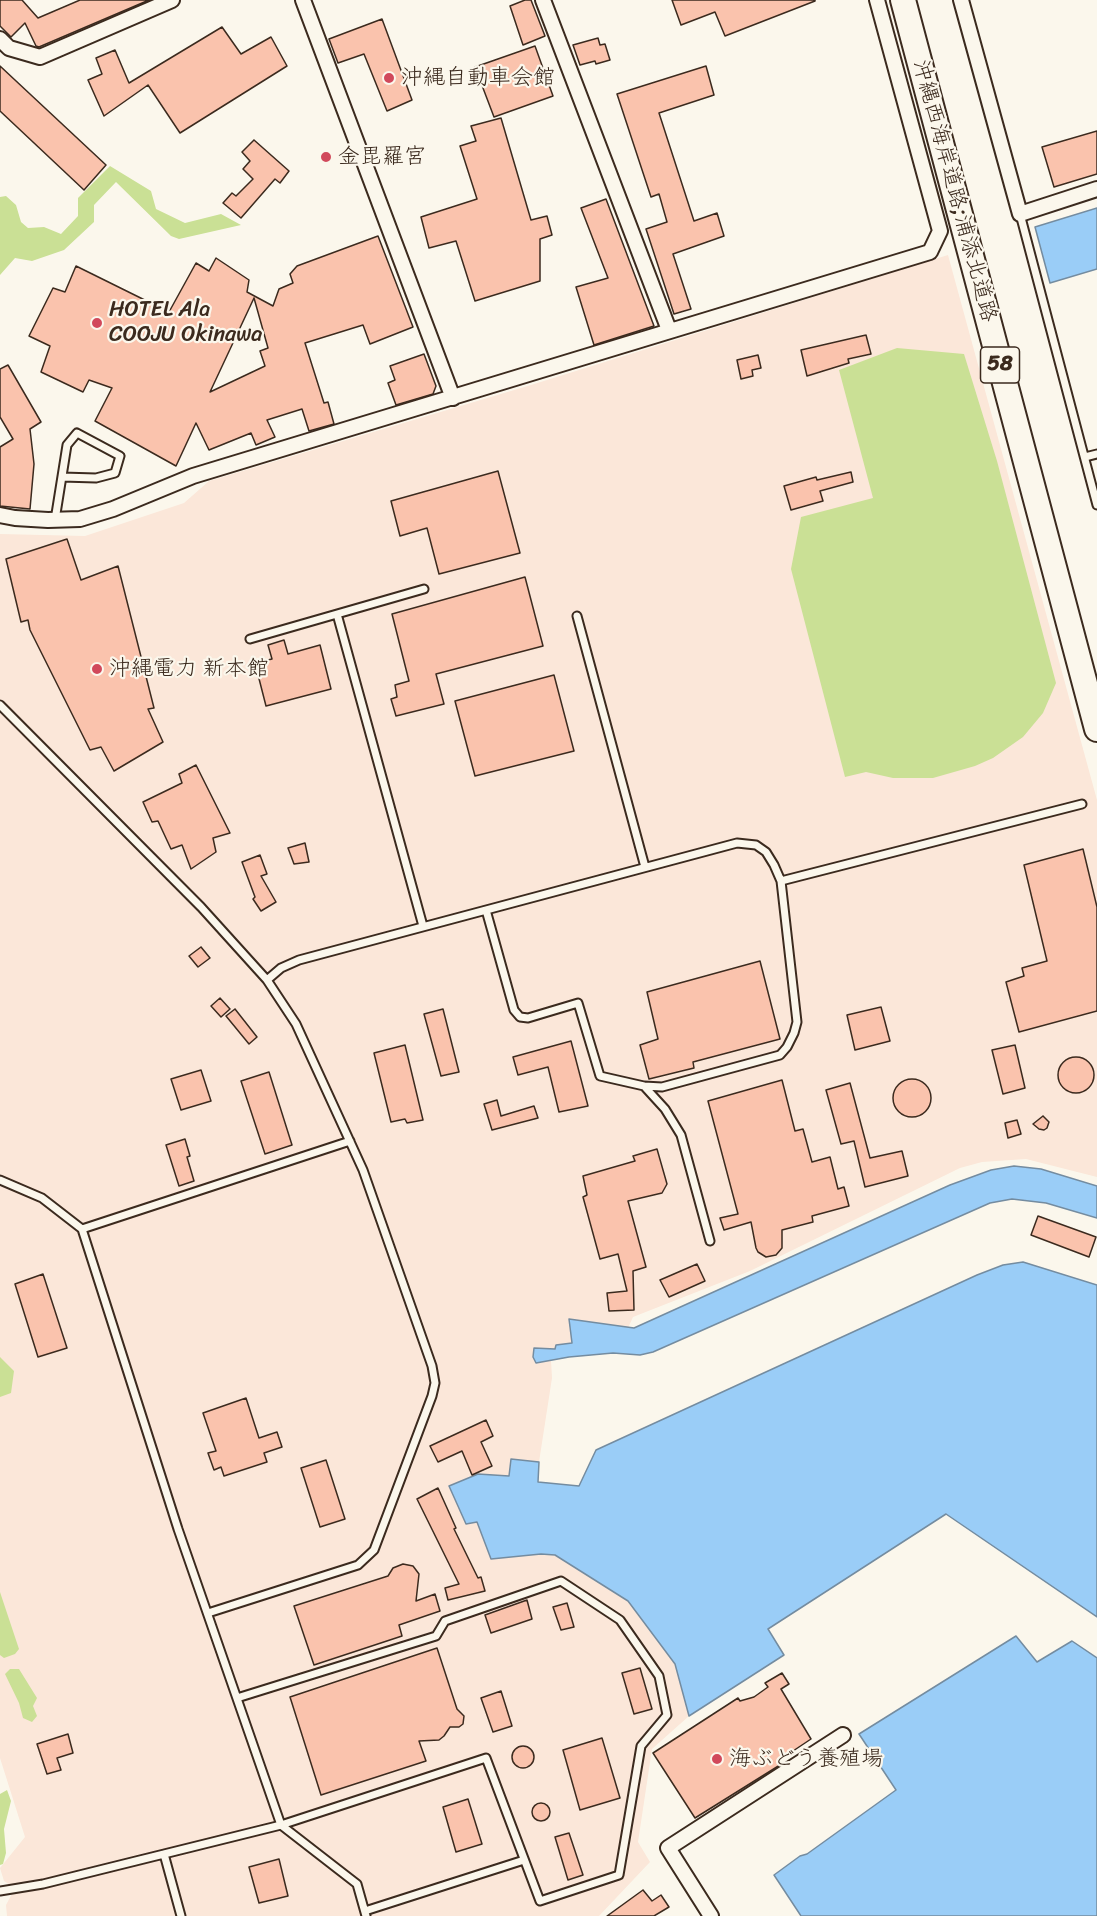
<!DOCTYPE html>
<meta charset="utf-8">
<style>
body{margin:0}
canvas{display:block;background:#fbf7ec}
</style>
<canvas width="1097" height="1916"></canvas>
<script>
const g = document.querySelector('canvas').getContext('2d');
g.lineJoin = 'round';
function paint(path, color) {
  g.fillStyle = color;
  g.fill(path, 'evenodd');
}
function poly(rows) {
  const path = new Path2D();
  for (const r of rows) {
    if (r.length === 3) {
      path.moveTo(r[0] + r[2], r[1]);
      path.arc(r[0], r[1], r[2], 0, 2 * Math.PI);
      continue;
    }
    path.moveTo(r[0], r[1]);
    for (let i = 2; i < r.length; i += 2) path.lineTo(r[i], r[i + 1]);
  }
  return path;
}
function strokePath(path, color, width, dash) {
  g.strokeStyle = color;
  g.lineWidth = width;
  g.lineCap = dash ? 'butt' : 'round';
  g.setLineDash(dash || []);
  g.stroke(path);
}
function write(font, color, halo, rows, align = 'center') {
  g.font = font + ' Sriracha,"Klee One",sans-serif';
  g.lineWidth = 4.5;
  g.setLineDash([]);
  g.textBaseline = 'middle';
  g.strokeStyle = halo;
  g.fillStyle = color;
  for (const [text, x, y, turn = 0] of rows) {
    g.save();
    g.translate(x, y);
    g.rotate((+turn || 0) * Math.PI / 180);
    g.textAlign = isNaN(turn) ? turn : align;
    if (halo) g.strokeText(text, 0, 0);
    g.fillText(text, 0, 0);
    g.restore();
  }
}
paint(poly([
 [948,255,1097,800,1097,1177,1026,1159,982,1162,960,1168,750,1271,633,1317,628,1328,569,1320,573,1343,556,1345,555,1349,536,1363,551,1360,552,1378,539,1462,511,1459,509,1476,475,1475,450,1486,477,1522,541,1554,555,1555,628,1601,675,1664,689,1716,652,1749,638,1842,650,1862,599,1916,7,1916,6,1905,15,1888,4,1881,0,1868,25,1837,0,1758,0,534,85,536,184,503,209,481,531,385]
]), '#fbe7d9');
paint(poly([
 [110,166,151,191,156,209,185,223,221,214,241,225,179,239,171,236,116,182,94,205,94,222,64,250,32,261,15,258,0,275,0,197,6,196,16,205,21,222,28,228,44,227,61,234,78,216,78,198],
 [897,348,964,354,997,461,1056,683,1043,713,1023,737,993,758,975,766,933,778,893,778,866,772,845,777,791,569,801,517,873,498,839,370],
 [0,1357,14,1371,11,1393,0,1397],
 [0,1592,19,1649,15,1654,4,1658,0,1655],
 [10,1669,19,1669,37,1698,33,1706,37,1716,32,1722,23,1718,19,1703,5,1674],
 [7,1790,11,1801,4,1829,6,1853,3,1864,0,1865,0,1794]
]), '#cae095');
const water = poly([
 [1097,208,1097,269,1050,283,1035,227,1097,208],
 [1014,1166,1041,1169,1097,1186,1097,1218,1046,1203,1012,1199,990,1203,653,1352,640,1355,613,1353,569,1357,536,1363,533,1357,534,1348,555,1349,556,1345,572,1343,569,1319,634,1328,950,1185,991,1170,1014,1166],
 [1023,1262,1097,1285,1097,1617,946,1514,768,1629,784,1655,689,1716,675,1664,628,1601,555,1555,541,1554,491,1559,477,1522,466,1524,449,1486,478,1474,509,1476,511,1459,539,1462,538,1482,579,1486,596,1450,977,1275,1003,1265,1023,1262],
 [1016,1636,1037,1662,1072,1641,1097,1658,1097,1916,801,1916,774,1875,800,1856,807,1854,896,1790,859,1734,1016,1636]
]);
paint(water, '#9acdf7');
strokePath(water, '#748ca0', 1.5);
const building = poly([
 [0,0,22,0,38,18,80,0,149,0,39,47,36,46,25,23,11,37,0,26,0,0],
 [525,0,531,0,545,36,523,45,510,6,525,0],
 [672,0,815,0,815,1,725,36,715,12,681,25,672,0],
 [382,19,412,100,387,111,364,54,338,63,329,39,382,19],
 [222,27,241,54,271,37,287,66,180,133,148,85,104,116,88,80,102,74,96,58,115,50,129,83,222,27],
 [598,38,600,45,605,44,610,60,596,64,595,61,580,65,573,45,598,38],
 [535,46,553,96,494,117,475,67,535,46],
 [0,66,106,165,84,190,0,111,0,66],
 [706,66,714,95,659,113,694,221,717,213,724,236,673,254,691,309,674,314,646,229,667,222,659,194,651,197,617,94,706,66],
 [501,118,531,220,547,216,552,235,540,239,540,281,475,301,456,241,429,248,421,217,477,199,460,146,476,141,471,126,501,118],
 [1097,131,1097,174,1054,187,1042,147,1097,131],
 [254,140,289,171,280,183,275,179,241,218,223,203,232,193,236,196,253,179,243,169,250,161,242,152,254,140],
 [606,199,654,326,594,345,576,287,608,278,581,208,606,199],
 [378,236,413,327,370,344,363,325,305,343,324,403,328,402,334,424,309,431,302,409,267,420,275,437,256,445,251,433,209,450,196,423,176,466,95,421,112,388,89,380,83,392,41,372,50,346,29,336,53,288,65,292,76,266,169,312,196,263,209,271,216,258,249,280,247,292,273,306,279,289,293,283,290,274,297,266,378,236],
 [254,298,268,348,260,351,265,366,210,392,254,298],
 [866,335,871,354,848,359,849,363,807,376,801,350,866,335],
 [424,354,436,386,433,394,396,405,388,383,395,380,390,366,424,354],
 [758,355,761,368,752,370,753,376,741,379,737,360,758,355],
 [8,365,41,422,30,429,34,464,30,509,0,506,0,447,13,439,0,417,0,369,8,365],
 [498,471,520,553,439,574,427,528,400,536,391,501,498,471],
 [851,472,853,482,820,491,823,501,791,510,784,486,816,477,817,480,851,472],
 [67,539,81,580,118,566,154,708,148,709,163,742,114,771,101,747,90,750,30,630,28,620,21,622,6,559,67,539],
 [525,577,543,646,436,674,444,704,396,716,391,699,397,697,395,685,409,681,392,614,525,577],
 [284,640,288,654,320,645,331,689,266,706,255,663,272,659,268,645,284,640],
 [554,675,574,751,475,776,455,701,554,675],
 [196,765,230,833,213,838,216,852,191,869,182,845,171,849,158,821,152,822,143,802,182,783,179,774,196,765],
 [305,843,309,862,294,864,288,848,305,843],
 [1083,849,1097,907,1097,1011,1019,1032,1006,982,1024,976,1022,968,1047,961,1024,865,1083,849],
 [260,855,267,874,261,876,276,902,261,911,253,899,255,897,242,862,260,855],
 [201,947,210,958,198,967,189,956,201,947],
 [760,961,780,1039,693,1062,694,1068,649,1079,640,1045,658,1039,647,992,760,961],
 [220,998,230,1009,221,1017,211,1006,220,998],
 [881,1007,890,1041,855,1050,847,1015,881,1007],
 [235,1009,257,1037,249,1044,226,1016,235,1009],
 [443,1009,459,1072,441,1076,424,1014,443,1009],
 [571,1041,588,1106,559,1112,548,1067,518,1075,513,1057,571,1041],
 [405,1045,423,1120,407,1123,405,1119,391,1122,374,1053,405,1045],
 [1015,1045,1025,1088,1003,1094,992,1050,1015,1045],
 [1076,1075,18],
 [201,1070,211,1101,181,1110,171,1079,201,1070],
 [269,1072,292,1145,265,1154,241,1081,269,1072],
 [912,1098,19],
 [782,1080,795,1131,803,1129,812,1162,830,1157,838,1189,844,1187,849,1206,812,1216,813,1222,782,1230,782,1248,776,1255,766,1257,758,1252,756,1248,751,1222,724,1230,720,1218,738,1214,708,1101,782,1080],
 [850,1083,870,1158,902,1151,908,1176,865,1187,854,1141,841,1144,826,1090,850,1083],
 [497,1100,501,1116,534,1106,538,1118,492,1130,484,1104,497,1100],
 [1043,1116,1049,1122,1047,1128,1044,1130,1039,1129,1033,1124,1043,1116],
 [1017,1120,1021,1134,1008,1138,1005,1123,1017,1120],
 [185,1139,190,1156,187,1157,194,1181,179,1186,166,1145,185,1139],
 [657,1149,667,1184,662,1193,628,1201,646,1267,633,1271,634,1310,609,1311,607,1293,627,1291,618,1254,600,1259,583,1197,587,1195,583,1176,635,1161,633,1156,657,1149],
 [1038,1216,1096,1237,1089,1257,1031,1235,1038,1216],
 [697,1264,705,1281,669,1297,660,1280,697,1264],
 [43,1274,67,1348,38,1357,15,1284,43,1274],
 [246,1398,259,1438,277,1432,282,1447,264,1453,267,1462,224,1476,221,1467,214,1470,208,1453,216,1451,203,1413,246,1398],
 [486,1420,493,1436,481,1442,492,1466,472,1475,462,1451,438,1462,430,1446,486,1420],
 [326,1460,345,1519,320,1527,301,1468,326,1460],
 [438,1488,456,1528,454,1529,478,1578,481,1577,485,1591,448,1600,445,1588,459,1584,417,1499,438,1488],
 [403,1564,413,1566,419,1574,416,1601,435,1594,440,1611,399,1625,402,1636,314,1665,294,1606,388,1576,393,1568,403,1564],
 [527,1600,532,1619,491,1633,485,1615,527,1600],
 [567,1603,574,1627,561,1630,553,1607,567,1603],
 [437,1648,457,1709,464,1716,463,1724,459,1727,450,1727,444,1736,439,1740,419,1741,426,1761,321,1795,290,1697,437,1648],
 [640,1668,652,1709,634,1714,622,1673,640,1668],
 [782,1673,789,1684,781,1689,811,1739,778,1761,780,1765,695,1818,653,1753,738,1698,740,1701,754,1697,768,1687,765,1683,782,1673],
 [501,1691,512,1726,493,1732,481,1698,501,1691],
 [68,1734,73,1753,57,1758,61,1770,47,1774,37,1744,68,1734],
 [602,1738,620,1798,580,1810,563,1750,602,1738],
 [523,1757,11],
 [468,1799,482,1844,456,1852,443,1807,468,1799],
 [541,1812,9],
 [569,1833,583,1875,568,1880,555,1837,569,1833],
 [279,1859,288,1896,259,1903,249,1867,279,1859],
 [643,1890,652,1901,661,1895,669,1907,654,1916,607,1916,643,1890]
]);
paint(building, '#fac3ad');
strokePath(building, '#3b2a1e', 1.5);
const lane = poly([
 [1020,214,1097,505],
 [1085,457,1097,454],
 [55,520,67,445,77,433,120,456,115,473,96,478,62,477],
 [337,614,424,589],
 [577,616,645,867],
 [250,639,337,614,423,926],
 [0,705,201,907,267,980,296,1024,363,1170,432,1366,435,1383,432,1396,374,1550,358,1565,208,1613],
 [781,881,1082,804],
 [486,910,514,1010,520,1017,528,1018,578,1003,600,1076,644,1086,665,1109,681,1135,710,1241],
 [267,980,281,968,299,960,737,843,756,845,766,852,774,865,781,881,797,1022,794,1033,787,1047,780,1055,662,1087,644,1086],
 [0,1180,42,1198,82,1229,178,1529,281,1825,357,1884,366,1916],
 [82,1229,350,1141],
 [164,1854,181,1916],
 [0,1891,43,1884,281,1825,486,1758,540,1901,619,1875,641,1746,667,1715,659,1676,620,1620,561,1581,445,1621,436,1636,237,1698],
 [365,1911,524,1860]
]);
const street = poly([
 [303,0,453,398],
 [543,0,669,330],
 [961,0,1020,214,1097,189],
 [0,39,9,48,40,57,172,0],
 [0,515,15,518,48,520,80,519,113,509,193,476,930,252,940,231,877,0],
 [711,1916,668,1848,843,1735]
]);
const highway = poly([
 [903,0,1097,729]
]);
strokePath(lane, '#3b2a1e', 11);
strokePath(street, '#3b2a1e', 18);
strokePath(highway, '#3b2a1e', 28);
strokePath(lane, '#fbf7ec', 7);
strokePath(street, '#fbf7ec', 14);
strokePath(highway, '#fbf7ec', 24);
for (const [x, y, r, color] of [
 [389,78,6,"#d1495b"],
 [326,157,6,"#d1495b"],
 [97,323,6,"#d1495b"],
 [97,669,6,"#d1495b"],
 [717,1759,6,"#d1495b"]
]) {
  const dot = new Path2D();
  dot.arc(x, y, r, 0, 2 * Math.PI);
  g.fillStyle = color;
  g.fill(dot);
  strokePath(dot, '#fbf7ec', 2);
}
for (const [x, y, w] of [
 [1000,365,39]
]) {
  const box = new Path2D();
  box.roundRect(x - w / 2, y - 18, w, 36, 4.5);
  g.fillStyle = '#fbf7ec';
  g.fill(box);
  strokePath(box, '#3b2a1e', 1.5);
}
write('bold 21px', '#3b2a1e', null, [
 ["58",1000,365]
]);
write('22px', '#3b2a1e', '#fbf7ec', [
 ["沖縄自動車会館",401,78],
 ["金毘羅宮",338,157],
 ["HOTEL Ala",109,310],
 ["COOJU Okinawa",109,335],
 ["沖縄電力 新本館",109,669],
 ["海ぶどう養殖場",729,1759]
], 'left');
write('22px', '#3b2a1e', '#fbf7ec', [
 ["沖縄西海岸道路;浦添北道路",954,191,75]
]);
</script>
